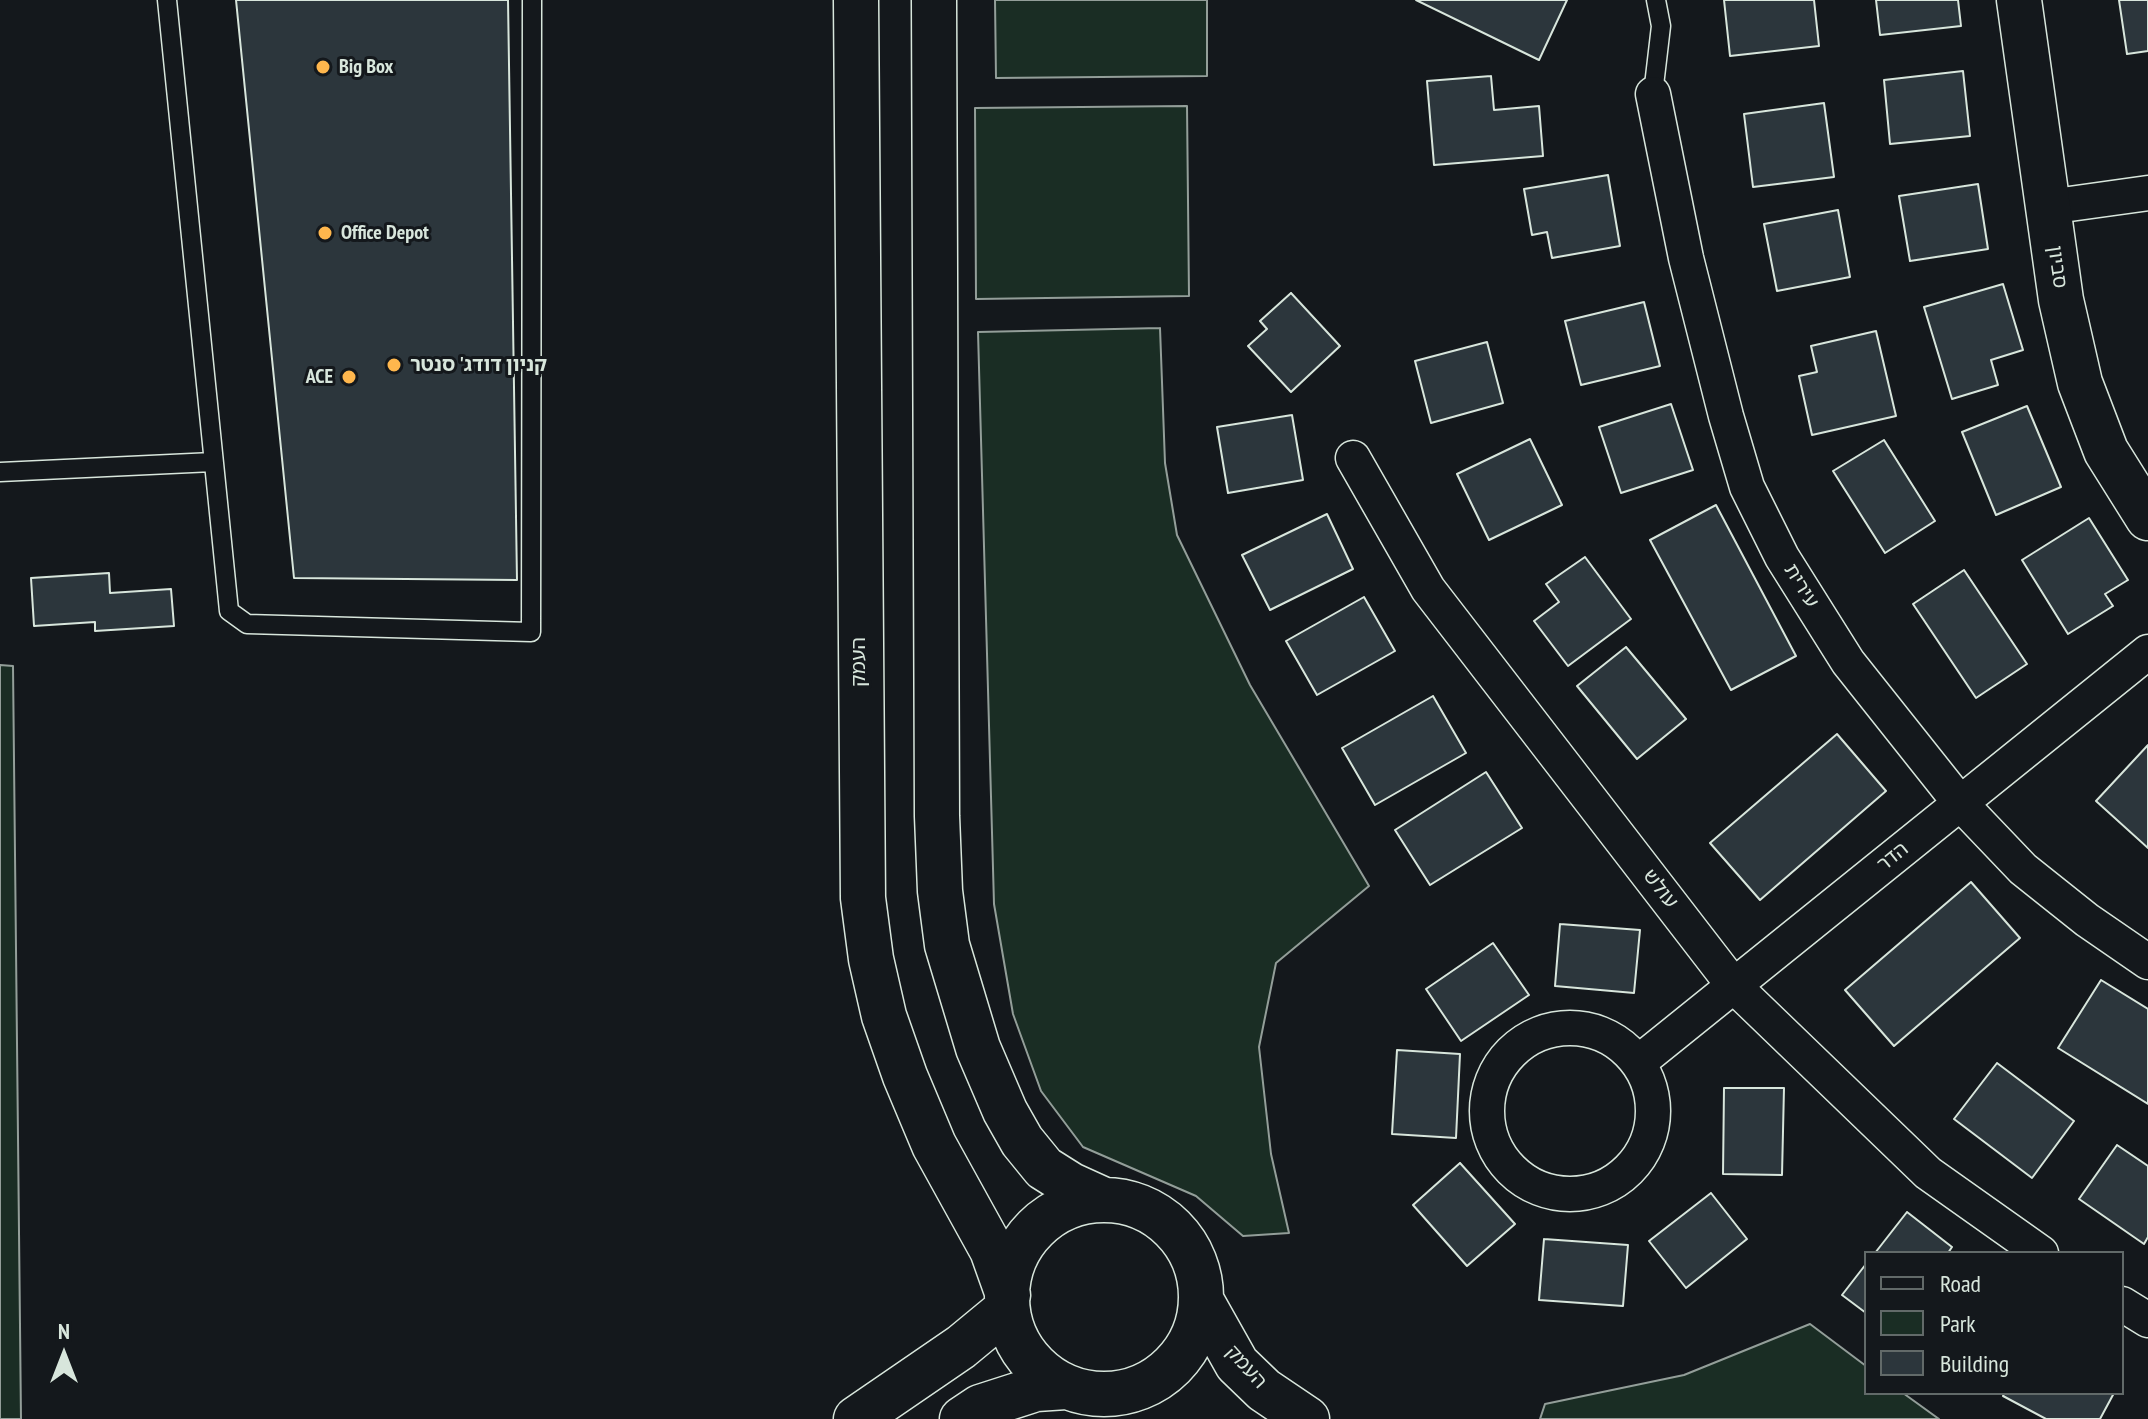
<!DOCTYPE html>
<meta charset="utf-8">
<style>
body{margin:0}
#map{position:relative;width:2148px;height:1419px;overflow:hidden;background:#14181c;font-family:"PT Sans Narrow",sans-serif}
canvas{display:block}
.legend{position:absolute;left:1864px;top:1251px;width:260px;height:144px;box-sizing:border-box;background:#14181c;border:2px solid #626a69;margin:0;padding:10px 14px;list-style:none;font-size:24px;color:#d8e6dc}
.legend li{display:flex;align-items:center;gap:16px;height:40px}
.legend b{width:40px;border:2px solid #626a69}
.north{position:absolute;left:24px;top:1315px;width:80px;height:80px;-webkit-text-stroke:6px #14181c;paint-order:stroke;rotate:0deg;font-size:22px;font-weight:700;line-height:32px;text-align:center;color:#d8e6dc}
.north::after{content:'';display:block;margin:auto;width:28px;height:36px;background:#d8e6dc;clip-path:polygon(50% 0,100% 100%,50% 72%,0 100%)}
</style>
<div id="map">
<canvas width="2148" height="1419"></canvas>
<ul class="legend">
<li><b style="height:10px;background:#14181c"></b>Road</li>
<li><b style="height:22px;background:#1a2d24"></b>Park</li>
<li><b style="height:22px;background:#2c363c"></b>Building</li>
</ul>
<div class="north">N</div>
</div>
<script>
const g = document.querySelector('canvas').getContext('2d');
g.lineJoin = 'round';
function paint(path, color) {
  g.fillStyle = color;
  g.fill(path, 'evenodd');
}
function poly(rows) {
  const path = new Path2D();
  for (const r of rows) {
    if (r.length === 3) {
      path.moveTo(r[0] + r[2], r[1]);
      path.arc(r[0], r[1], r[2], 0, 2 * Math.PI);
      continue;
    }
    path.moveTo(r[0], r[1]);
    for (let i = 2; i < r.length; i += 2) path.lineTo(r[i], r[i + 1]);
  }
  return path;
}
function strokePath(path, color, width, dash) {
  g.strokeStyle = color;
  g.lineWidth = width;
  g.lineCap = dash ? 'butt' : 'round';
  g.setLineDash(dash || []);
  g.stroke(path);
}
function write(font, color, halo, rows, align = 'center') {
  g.font = font + ' "PT Sans Narrow","Noto Sans Hebrew",sans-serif';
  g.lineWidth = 6;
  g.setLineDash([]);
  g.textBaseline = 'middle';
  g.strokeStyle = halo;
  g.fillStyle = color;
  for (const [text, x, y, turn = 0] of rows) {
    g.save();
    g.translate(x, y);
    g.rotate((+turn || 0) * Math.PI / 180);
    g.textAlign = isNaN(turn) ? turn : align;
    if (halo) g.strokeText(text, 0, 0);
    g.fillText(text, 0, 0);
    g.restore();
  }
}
const green = poly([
 [995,0,1207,0,1207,76,996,78,995,0],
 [1187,106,1189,296,976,299,975,108,1187,106],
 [1160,328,1165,463,1177,535,1250,685,1369,886,1276,963,1259,1047,1271,1154,1289,1233,1243,1236,1196,1196,1083,1147,1041,1091,1013,1014,994,904,978,332,1160,328],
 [0,665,13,666,21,1419,0,1419,0,665],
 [1810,1324,1866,1366,1866,1393,1903,1393,1939,1419,1540,1419,1545,1404,1684,1375,1810,1324]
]);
paint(green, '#1a2d24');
strokePath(green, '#939e99', 2);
const building = poly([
 [236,0,508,0,517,580,294,578,236,0],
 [1416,0,1567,0,1539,60,1416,0],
 [1724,0,1814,0,1819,46,1730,56,1724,0],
 [1876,0,1958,0,1961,26,1880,35,1876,0],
 [2119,0,2148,0,2148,51,2127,54,2119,0],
 [1963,71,1970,136,1890,144,1884,80,1963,71],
 [1491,76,1494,110,1539,106,1543,156,1434,165,1427,81,1491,76],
 [1824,103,1834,177,1753,187,1744,114,1824,103],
 [1608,175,1620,246,1552,258,1547,232,1532,235,1524,189,1608,175],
 [1978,184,1988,249,1910,261,1899,196,1978,184],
 [1838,210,1850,277,1777,291,1764,224,1838,210],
 [2003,284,2023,350,1991,360,1998,385,1952,399,1924,307,2003,284],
 [1291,293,1340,346,1291,392,1248,346,1267,329,1260,321,1291,293],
 [1644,302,1660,366,1581,385,1565,321,1644,302],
 [1876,331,1896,416,1812,435,1799,376,1817,372,1811,346,1876,331],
 [1487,342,1503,403,1431,423,1415,361,1487,342],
 [1671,404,1693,470,1621,493,1599,427,1671,404],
 [2027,406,2061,487,1996,515,1962,432,2027,406],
 [1292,415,1303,480,1228,493,1217,427,1292,415],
 [1530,439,1562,505,1489,540,1457,474,1530,439],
 [1884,440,1935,521,1885,553,1833,471,1884,440],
 [1716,505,1796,656,1731,690,1650,540,1716,505],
 [1327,514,1353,569,1270,610,1242,555,1327,514],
 [2089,518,2128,580,2105,594,2113,606,2068,634,2022,560,2089,518],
 [1585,557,1631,619,1568,666,1534,621,1559,602,1546,584,1585,557],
 [1964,570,2027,664,1976,698,1913,604,1964,570],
 [109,573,110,593,171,589,174,626,95,631,95,622,34,626,31,578,109,573],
 [1364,597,1395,651,1317,695,1286,641,1364,597],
 [1626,647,1686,719,1637,759,1577,686,1626,647],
 [1433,696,1466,753,1375,805,1342,748,1433,696],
 [1837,734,1886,791,1760,900,1710,843,1837,734],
 [2148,745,2148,848,2096,801,2148,745],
 [1486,772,1522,828,1430,885,1395,830,1486,772],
 [1971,882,2020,938,1894,1046,1845,990,1971,882],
 [1560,924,1640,930,1634,993,1555,986,1560,924],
 [1493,943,1529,995,1461,1041,1426,989,1493,943],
 [2101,980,2148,1009,2148,1104,2058,1048,2101,980],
 [1397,1050,1460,1054,1456,1138,1392,1134,1397,1050],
 [1997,1063,2074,1121,2032,1178,1954,1119,1997,1063],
 [1724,1088,1784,1088,1782,1175,1723,1174,1724,1088],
 [2117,1145,2148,1166,2148,1237,2144,1244,2079,1199,2117,1145],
 [1460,1163,1515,1224,1467,1266,1413,1205,1460,1163],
 [1711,1193,1747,1239,1686,1288,1649,1241,1711,1193],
 [1907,1212,1952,1247,1948,1253,1875,1253,1907,1212],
 [1544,1239,1628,1245,1623,1306,1539,1300,1544,1239],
 [1866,1264,1866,1313,1842,1295,1866,1264],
 [2004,1393,2114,1393,2100,1419,2046,1419,2003,1396,2004,1393]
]);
paint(building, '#2c363c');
strokePath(building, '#d8e6dc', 2);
const lane = poly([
 [167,0,229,611,247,624,531,632,532,0],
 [1653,94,1661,26,1656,0],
 [0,472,213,462]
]);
const street = poly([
 [1653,94,1686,258,1726,416,1747,487,1782,557,1848,662,1960,803,2023,869,2087,920,2148,962],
 [2048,207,2148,193],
 [1353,458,1428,589,1734,986,1928,1173,2041,1253],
 [1570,1111,83],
 [1639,1062,2148,652],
 [2122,1304,2148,1320]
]);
const secondary = poly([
 [856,0,863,898,871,959,884,1016,905,1076,934,1145,992,1250,1008,1295],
 [934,0,937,816,940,891,947,945,978,1048,1005,1111,1022,1141,1044,1168,1071,1185,1104,1200],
 [2019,0,2061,300,2080,383,2106,451,2148,518],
 [1104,1297,97],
 [1201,1300,1237,1364,1264,1390,1307,1419],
 [856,1419,961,1347,1007,1309],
 [962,1419,980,1407,1036,1389,1066,1387]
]);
strokePath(lane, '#d8e6dc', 21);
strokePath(street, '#d8e6dc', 37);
strokePath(secondary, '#d8e6dc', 47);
strokePath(lane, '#14181c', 18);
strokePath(street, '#14181c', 34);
strokePath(secondary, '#14181c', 44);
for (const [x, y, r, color] of [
 [323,67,8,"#ffb74d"],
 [325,233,8,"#ffb74d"],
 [394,365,8,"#ffb74d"],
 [349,377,8,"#ffb74d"]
]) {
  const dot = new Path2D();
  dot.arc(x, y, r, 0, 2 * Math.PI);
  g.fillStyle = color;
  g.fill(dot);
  strokePath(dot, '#14181c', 3);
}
write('bold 20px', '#d8e6dc', '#14181c', [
 ["Big Box",339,67],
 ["Office Depot",341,233],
 ["קניון דודג' סנטר",410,365],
 ["ACE",333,377,"right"]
], 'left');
write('20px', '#d8e6dc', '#14181c', [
 ["סביון",2057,267,82],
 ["עירית",1801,586,58],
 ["העמק",859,662,-90],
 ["הדר",1893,857,-39],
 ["עולש",1660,889,52],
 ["העמק",1246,1367,48]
]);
</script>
